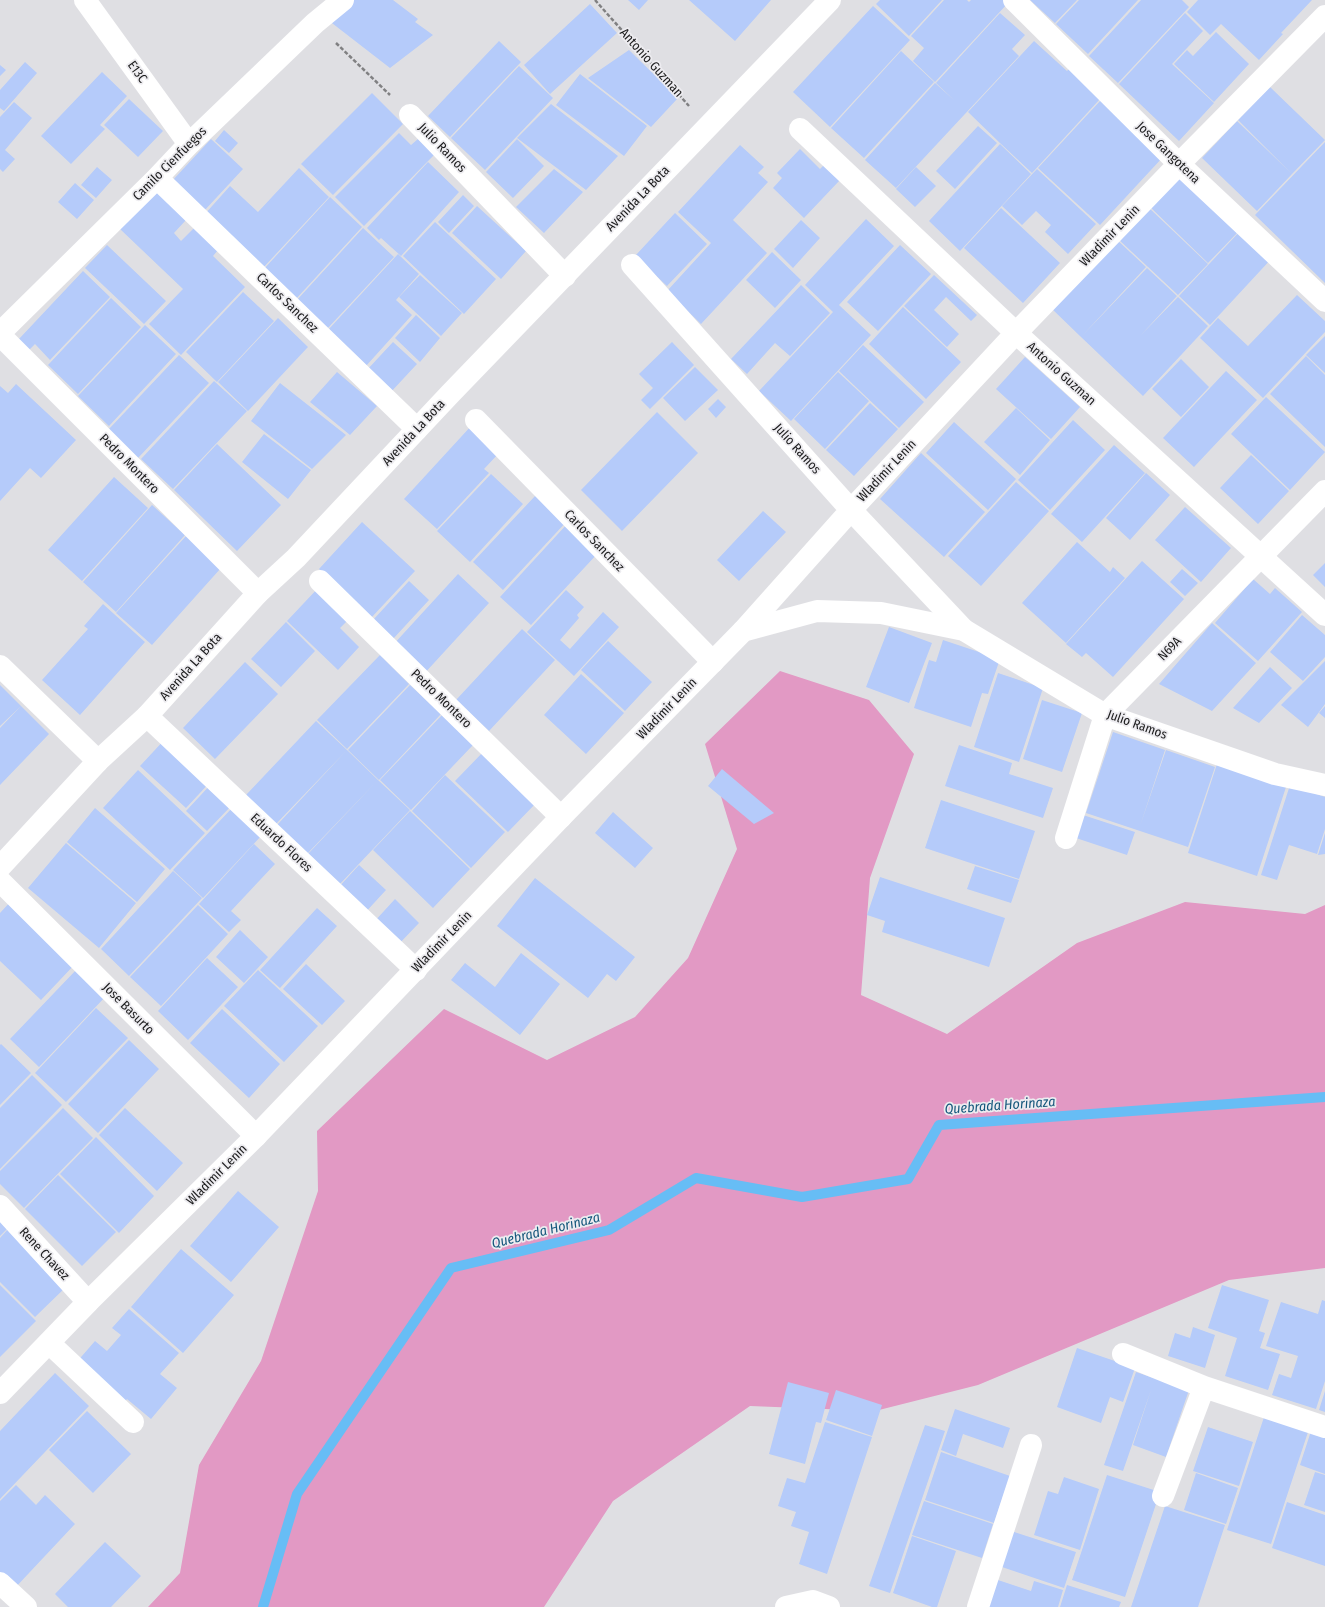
<!DOCTYPE html>
<style>
body{margin:0}
canvas{display:block;background:#dfdfe3}
</style>
<canvas width="1325" height="1607"></canvas>
<script>
const g = document.querySelector('canvas').getContext('2d');
g.lineJoin = 'round';
function paint(path, color) {
  g.fillStyle = color;
  g.fill(path, 'evenodd');
}
function poly(rows) {
  const path = new Path2D();
  for (const r of rows) {
    path.moveTo(r[0], r[1]);
    for (let i = 2; i < r.length; i += 2) path.lineTo(r[i], r[i + 1]);
  }
  return path;
}
function strokePath(path, color, width, dash) {
  g.strokeStyle = color;
  g.lineWidth = width;
  g.lineCap = dash ? 'butt' : 'round';
  g.setLineDash(dash || []);
  g.stroke(path);
}
function write(font, color, halo, rows, align = 'center') {
  g.font = font + ' "Fira Sans Condensed",sans-serif';
  g.lineWidth = 3.5;
  g.setLineDash([]);
  g.textBaseline = 'middle';
  g.strokeStyle = halo;
  g.fillStyle = color;
  for (const [text, x, y, turn = 0] of rows) {
    g.save();
    g.translate(x, y);
    g.rotate((+turn || 0) * Math.PI / 180);
    g.textAlign = isNaN(turn) ? turn : align;
    if (halo) g.strokeText(text, 0, 0);
    g.fillText(text, 0, 0);
    g.restore();
  }
}
paint(poly([
 [780,671,869,700,914,754,870,878,861,995,947,1034,1077,943,1185,902,1305,914,1325,905,1325,1268,1229,1280,978,1385,875,1411,750,1406,613,1501,544,1607,148,1607,180,1573,199,1465,261,1361,318,1191,317,1131,444,1009,547,1060,635,1017,688,958,737,849,705,744]
]), '#e299c4');
strokePath(poly([
 [263,1607,297,1494,451,1268,609,1230,696,1178,802,1197,908,1179,939,1125,1325,1097]
]), '#67bdf5', 10);
paint(poly([
 [352,0,393,0,418,19,415,22,433,35,390,68,328,20],
 [628,0,648,0,639,10],
 [689,0,771,0,735,41],
 [880,0,942,0,909,36,876,4],
 [944,0,967,0,969,2,971,0,1005,0,1008,3,935,82,913,61,924,48,911,36],
 [1030,0,1077,0,1055,23],
 [1079,0,1138,0,1088,54,1056,24],
 [1141,0,1182,0,1189,7,1118,83,1089,56],
 [1198,0,1312,0,1281,33,1283,34,1259,60,1221,24,1210,35,1187,12],
 [590,4,617,33,550,94,524,65],
 [873,6,910,40,830,127,793,92],
 [1000,13,1025,35,1012,49,1019,56,896,188,865,160,935,83,955,101,936,83],
 [1185,13,1203,31,1172,64,1214,103,1179,141,1119,84],
 [1216,32,1249,64,1214,102,1174,64,1187,50,1193,56],
 [499,41,521,62,450,137,428,116],
 [1034,41,1067,71,1069,69,1100,99,1032,173,1000,143,1036,105,1000,143,968,112],
 [629,50,678,98,651,127,588,78],
 [901,51,934,82,864,158,831,128],
 [25,62,37,73,4,111,0,108,0,90],
 [0,65,6,70,0,76],
 [519,66,553,98,485,170,451,138],
 [102,72,127,96,100,125,105,129,71,164,41,136],
 [580,74,647,126,624,156,556,105],
 [1270,87,1325,140,1292,174,1238,120],
 [372,93,403,124,333,195,301,164],
 [129,99,163,131,138,157,104,125],
 [1101,100,1163,157,1100,225,1038,168],
 [14,102,32,118,5,150,15,159,3,172,0,169,0,117],
 [551,104,618,156,586,190,517,138],
 [1237,121,1292,174,1257,211,1202,158],
 [978,126,997,143,955,189,936,171],
 [224,130,238,143,229,153,215,141],
 [399,133,411,145,418,139,434,155,364,226,335,197],
 [211,139,243,169,204,211,172,181],
 [517,139,544,166,513,198,486,172],
 [1325,142,1325,283,1255,215],
 [1000,144,1031,174,960,251,929,221],
 [740,145,764,167,758,173,768,182,733,220,767,253,701,324,667,291,711,243,678,212],
 [800,149,820,169,824,165,840,180,804,218,773,188,782,178,777,173],
 [428,162,459,192,401,256,381,238,379,240,367,228],
 [97,167,112,180,96,198,81,185],
 [916,167,936,186,915,207,896,189],
 [299,168,329,197,262,269,204,215,230,186,258,212],
 [554,169,583,192,544,233,516,207],
 [1037,169,1096,224,1068,254,1045,232,1051,225,1036,211,1022,225,1002,206],
 [1178,173,1239,231,1208,263,1148,205],
 [75,183,94,200,77,219,58,202],
 [156,191,186,220,174,233,181,241,194,228,218,250,213,256,245,287,181,355,149,324,183,289,120,229],
 [463,195,474,206,449,233,438,222],
 [330,197,362,227,295,300,263,270],
 [477,206,526,251,501,279,452,233],
 [1147,206,1208,264,1178,295,1117,238],
 [1001,208,1060,263,1023,303,964,248],
 [675,213,707,244,667,286,635,256],
 [866,219,894,246,839,305,871,335,791,421,759,391,833,312,805,285],
 [801,220,820,238,793,268,774,249],
 [435,222,496,279,464,314,403,256],
 [363,228,394,257,327,329,296,301],
 [1242,229,1273,257,1210,325,1179,296],
 [1115,238,1146,267,1081,337,1050,307],
 [107,245,166,301,144,324,85,268],
 [900,245,931,274,878,331,847,302],
 [772,252,801,280,775,308,746,280],
 [398,254,419,274,396,300,412,315,366,366,328,330],
 [1147,268,1177,296,1140,336,1178,297,1208,326,1143,396,1081,337],
 [83,271,110,297,50,360,35,344,29,350,18,340],
 [420,275,462,313,441,336,399,297],
 [934,275,977,315,971,321,946,297,934,310,959,334,947,347,904,306],
 [801,285,830,313,790,356,775,343,747,374,731,359],
 [243,292,274,321,217,382,186,352],
 [1297,295,1325,321,1325,332,1263,398,1200,338,1218,318,1248,346],
 [111,298,141,327,78,394,48,365],
 [903,307,961,362,926,399,869,344],
 [416,315,440,338,420,362,395,338],
 [278,318,308,347,248,411,218,382],
 [145,325,176,354,109,426,78,396],
 [1325,336,1325,373,1306,355],
 [393,342,417,364,390,393,366,371],
 [672,342,694,365,650,409,641,400,653,388,639,374],
 [863,345,924,402,899,428,839,371],
 [179,355,209,383,138,458,108,430],
 [1306,356,1325,375,1325,447,1270,394],
 [1025,357,1080,407,1051,439,996,389],
 [1181,359,1209,387,1181,417,1152,389],
 [695,367,718,390,685,421,663,398],
 [1226,371,1257,400,1194,467,1163,438],
 [337,372,377,406,350,435,310,402],
 [838,372,869,401,825,449,794,419],
 [214,381,247,411,173,489,141,459],
 [280,383,346,435,312,469,251,421],
 [16,384,76,440,41,478,30,468,0,501,0,386,8,393],
 [1266,397,1325,452,1290,490,1231,434],
 [718,399,726,407,716,418,708,409],
 [870,403,898,429,854,476,826,450],
 [1016,408,1050,440,1020,475,984,442],
 [657,412,698,453,622,531,581,490],
 [1073,420,1105,450,1050,510,1018,480],
 [954,422,1016,479,988,510,926,453],
 [472,425,500,452,484,469,489,473,437,529,404,499],
 [264,434,311,470,288,499,242,462],
 [217,444,281,505,237,551,174,490],
 [1114,445,1145,473,1082,542,1051,514],
 [921,453,985,512,944,557,880,499],
 [1251,455,1289,491,1258,524,1220,488],
 [1146,473,1170,495,1130,540,1106,518],
 [491,474,523,504,470,562,437,531],
 [114,477,148,508,82,581,48,550],
 [1016,482,1049,511,981,586,948,556],
 [536,495,568,520,503,590,473,562],
 [152,505,185,535,116,612,83,582],
 [1185,507,1231,548,1201,582,1155,540],
 [763,511,786,532,739,581,717,560],
 [362,522,415,571,371,618,319,569],
 [568,523,599,552,531,625,500,597],
 [186,536,221,568,152,645,116,613],
 [1077,542,1110,572,1113,567,1125,578,1066,643,1022,603],
 [1142,561,1184,599,1113,677,1086,653,1082,657,1066,644],
 [1325,563,1325,587,1313,575],
 [1182,569,1198,583,1185,596,1170,582],
 [458,574,489,603,423,675,392,646],
 [1253,579,1270,594,1275,588,1302,612,1258,661,1215,623],
 [409,581,429,600,393,639,373,620],
 [319,587,351,617,340,628,359,647,338,670,287,621],
 [566,590,584,607,577,615,579,618,560,640,570,649,603,612,619,627,574,676,527,632],
 [103,604,145,642,80,715,42,680,88,629,84,626],
 [1302,615,1325,635,1325,657,1303,681,1270,652],
 [286,622,315,651,281,687,251,659],
 [1212,623,1256,663,1212,711,1159,684],
 [889,627,932,643,909,703,866,687],
 [522,629,555,660,489,731,456,700],
 [943,640,1000,659,988,694,982,693,971,727,914,708,929,660,936,662],
 [608,641,652,682,625,711,581,670],
 [380,655,409,684,347,749,317,720],
 [1325,661,1325,704,1308,727,1281,705],
 [245,662,278,694,215,759,183,728],
 [1270,667,1292,688,1259,723,1233,708],
 [998,673,1043,688,1019,762,974,747],
 [581,674,624,713,586,754,544,715],
 [0,685,21,706,0,726],
 [410,685,441,714,379,780,348,750],
 [1042,700,1082,713,1062,772,1023,759],
 [21,706,49,734,0,785,0,728],
 [1325,706,1325,718,1319,713],
 [442,715,473,745,411,810,380,780],
 [316,721,347,750,276,824,246,795],
 [1113,732,1165,750,1140,826,1166,750,1215,767,1188,847,1086,813],
 [166,738,212,780,186,808,140,766],
 [959,745,1012,763,1009,774,1053,788,1043,818,945,786],
 [486,749,539,800,508,832,455,781],
 [347,750,378,780,307,854,277,825],
 [1217,764,1286,787,1257,876,1188,853],
 [722,769,774,813,754,824,708,786],
 [138,770,205,833,170,870,103,808],
 [445,775,505,832,471,868,412,811],
 [378,780,410,810,339,885,307,855],
 [213,782,234,803,207,831,186,811],
 [1290,785,1325,797,1325,829,1317,854,1289,845,1277,880,1261,875],
 [941,800,1035,831,1019,879,925,848],
 [234,806,263,834,203,898,173,870],
 [95,808,165,869,137,902,67,842],
 [410,811,470,869,433,908,373,850],
 [613,812,653,848,635,868,595,833],
 [1083,815,1135,832,1127,855,1076,838],
 [1325,833,1325,854,1318,855],
 [66,843,136,903,99,948,28,888],
 [254,844,275,864,231,911,241,920,229,932,199,904],
 [359,865,386,890,363,915,337,889],
 [975,866,1019,880,1011,903,967,889],
 [173,871,202,898,129,976,101,949],
 [880,877,1005,918,989,967,882,932,885,921,867,915],
 [535,878,635,957,616,981,607,974,588,998,497,926],
 [395,899,419,923,397,946,373,923],
 [12,900,77,962,41,1000,0,961,0,913],
 [198,905,228,934,161,1006,130,977],
 [317,908,337,926,280,988,260,970],
 [240,930,268,957,244,983,216,957],
 [521,953,560,984,520,1035,451,980,465,963,495,987],
 [207,958,238,987,188,1040,158,1011],
 [306,964,345,1001,322,1025,283,989],
 [77,969,106,996,39,1067,10,1039],
 [258,970,318,1026,284,1062,224,1006],
 [96,1008,128,1038,66,1102,35,1073],
 [222,1009,280,1064,249,1098,190,1043],
 [129,1040,159,1069,98,1133,68,1104],
 [1,1044,31,1073,0,1105,0,1045],
 [32,1075,62,1105,0,1169,0,1108],
 [63,1108,93,1138,24,1208,0,1184,0,1171],
 [125,1108,183,1163,157,1191,99,1135],
 [96,1137,154,1196,119,1233,60,1174],
 [58,1175,116,1232,82,1266,25,1209],
 [238,1191,279,1227,231,1282,190,1246],
 [0,1219,8,1228,0,1236],
 [9,1228,67,1286,35,1317,0,1282,0,1238],
 [181,1249,234,1295,183,1353,131,1307],
 [0,1285,36,1321,0,1357],
 [1222,1285,1269,1300,1259,1331,1265,1333,1260,1348,1280,1354,1268,1390,1225,1376,1237,1338,1208,1328],
 [1322,1300,1325,1301,1325,1381,1316,1409,1272,1395,1279,1374,1291,1378,1298,1356,1266,1346,1281,1302,1318,1314],
 [129,1309,179,1353,160,1374,177,1388,151,1419,127,1399,122,1405,75,1364,95,1341,107,1351,121,1335,112,1328],
 [1193,1327,1215,1335,1205,1368,1168,1356,1175,1333,1190,1338],
 [1077,1348,1135,1368,1123,1402,1110,1397,1101,1423,1057,1407],
 [1136,1372,1189,1390,1166,1457,1133,1445,1151,1390,1123,1471,1104,1465],
 [55,1373,89,1406,0,1499,0,1431],
 [788,1382,829,1393,821,1423,816,1422,805,1464,769,1454],
 [836,1390,882,1405,872,1436,826,1420],
 [1325,1391,1325,1412,1319,1410],
 [955,1409,1010,1428,1003,1448,963,1434,956,1456,941,1450],
 [87,1411,131,1454,93,1493,49,1450],
 [1265,1414,1309,1429,1271,1544,1227,1530],
 [825,1422,872,1437,827,1574,799,1564,809,1532,791,1526,796,1512,778,1506,787,1478,805,1483],
 [925,1425,945,1431,890,1593,869,1586],
 [1208,1427,1253,1442,1239,1486,1193,1471],
 [1311,1431,1325,1436,1325,1474,1300,1465],
 [941,1452,1010,1476,994,1523,925,1500],
 [1315,1472,1325,1475,1325,1512,1304,1505],
 [1196,1473,1238,1488,1226,1524,1184,1510],
 [1107,1475,1160,1492,1125,1597,1072,1580],
 [1064,1477,1099,1489,1080,1550,1034,1535,1048,1491,1058,1494],
 [16,1485,36,1505,45,1495,75,1524,14,1589,0,1576,0,1501],
 [924,1501,993,1524,982,1558,912,1535],
 [1287,1502,1325,1515,1325,1566,1272,1548],
 [1165,1506,1225,1525,1198,1607,1131,1607],
 [1011,1531,1076,1552,1064,1588,999,1566],
 [912,1536,956,1551,937,1607,932,1607,893,1593],
 [105,1542,141,1576,111,1607,68,1607,55,1594],
 [995,1579,1031,1591,1034,1581,1063,1590,1058,1607,986,1607],
 [1067,1585,1121,1602,1119,1607,1060,1607]
]), '#b5cbfa');
strokePath(poly([
 [595,0,689,106],
 [336,43,390,95]
]), '#808082', 2.5, [4, 2]);
strokePath(poly([
 [85,0,189,144],
 [1014,0,1179,164,1325,301],
 [410,115,565,276],
 [800,129,1016,333,1325,615],
 [157,178,417,429],
 [632,265,851,510,964,630],
 [0,333,157,178,189,144,315,23,343,0],
 [0,335,258,593],
 [476,420,713,662],
 [320,581,561,817],
 [743,631,851,510,1016,333,1179,164,1325,16],
 [0,666,98,761],
 [147,716,416,970],
 [1066,838,1105,715,1325,491],
 [0,881,256,1136],
 [0,1206,88,1302],
 [49,1343,133,1422],
 [1123,1354,1204,1387,1325,1427],
 [1163,1496,1204,1387],
 [0,1583,26,1607],
 [786,1607,813,1601,829,1607],
 [978,1607,1031,1445]
]), '#fff', 22);
strokePath(poly([
 [0,867,98,761,147,716,258,593,296,558,450,394,830,0],
 [0,1393,88,1302,256,1136,561,817,743,631,817,611,881,613,964,630,1105,715,1275,774,1325,785]
]), '#fff', 22);
write('13px', '#1b1b1c', '#edecf0', [
 ["Antonio Guzman",651,63,48],
 ["E13C",137,72,54],
 ["Julio Ramos",442,148,46],
 ["Jose Gangotena",1168,153,44],
 ["Camilo Cienfuegos",170,164,-45],
 ["Avenida La Bota",638,199,-46],
 ["Wladimir Lenin",1110,236,-46],
 ["Carlos Sanchez",287,303,44],
 ["Antonio Guzman",1061,374,42],
 ["Avenida La Bota",414,433,-47],
 ["Julio Ramos",797,449,48],
 ["Pedro Montero",129,464,45],
 ["Wladimir Lenin",887,471,-47],
 ["Carlos Sanchez",594,541,46],
 ["N69A",1170,649,-46],
 ["Avenida La Bota",191,667,-48],
 ["Pedro Montero",441,699,44],
 ["Wladimir Lenin",667,709,-46],
 ["Julio Ramos",1137,725,20],
 ["Eduardo Flores",281,843,43],
 ["Wladimir Lenin",442,942,-46],
 ["Jose Basurto",128,1009,45],
 ["Wladimir Lenin",217,1175,-45],
 ["Rene Chavez",44,1254,47]
]);
write('italic 14px', '#14567b', '#edecf0', [
 ["Quebrada Horinaza",1000,1106,-4],
 ["Quebrada Horinaza",546,1231,-14]
]);
</script>
